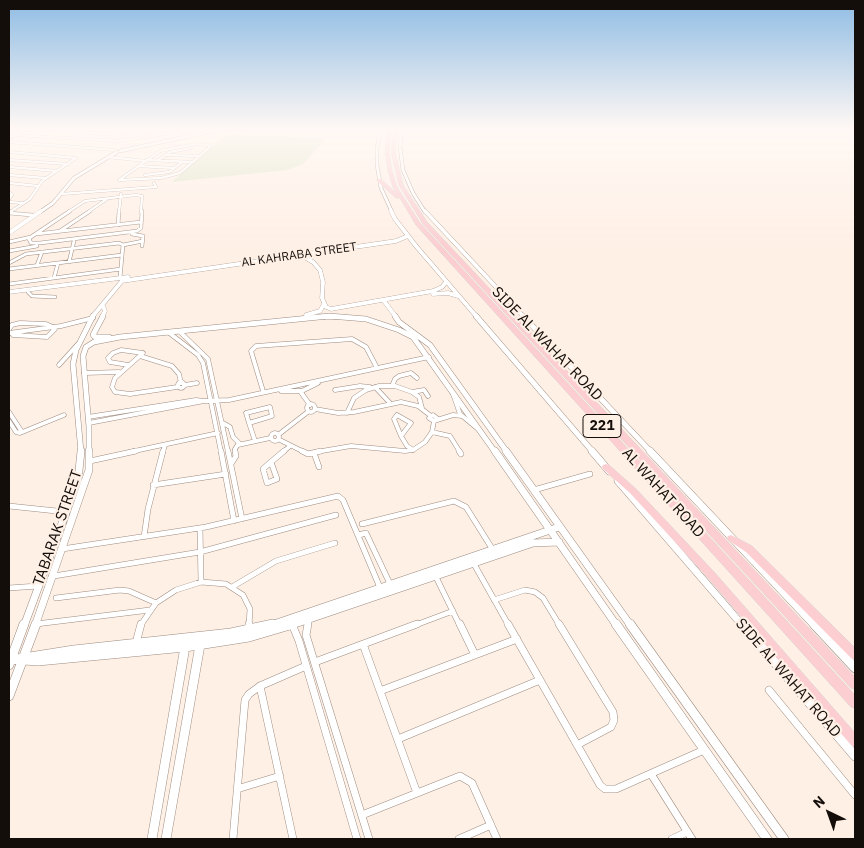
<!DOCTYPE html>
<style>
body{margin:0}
#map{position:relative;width:864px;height:848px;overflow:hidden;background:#fff0e6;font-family:"IBM Plex Sans",sans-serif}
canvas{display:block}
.frame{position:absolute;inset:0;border:10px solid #140e0a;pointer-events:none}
.north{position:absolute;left:804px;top:788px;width:50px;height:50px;-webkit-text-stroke:4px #fff0e6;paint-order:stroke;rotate:318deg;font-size:14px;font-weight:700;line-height:20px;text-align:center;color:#140e0a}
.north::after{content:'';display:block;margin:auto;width:18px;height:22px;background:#140e0a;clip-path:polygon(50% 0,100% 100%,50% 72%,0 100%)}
</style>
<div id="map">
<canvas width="864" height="848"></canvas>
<div class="frame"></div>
<div class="north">N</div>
</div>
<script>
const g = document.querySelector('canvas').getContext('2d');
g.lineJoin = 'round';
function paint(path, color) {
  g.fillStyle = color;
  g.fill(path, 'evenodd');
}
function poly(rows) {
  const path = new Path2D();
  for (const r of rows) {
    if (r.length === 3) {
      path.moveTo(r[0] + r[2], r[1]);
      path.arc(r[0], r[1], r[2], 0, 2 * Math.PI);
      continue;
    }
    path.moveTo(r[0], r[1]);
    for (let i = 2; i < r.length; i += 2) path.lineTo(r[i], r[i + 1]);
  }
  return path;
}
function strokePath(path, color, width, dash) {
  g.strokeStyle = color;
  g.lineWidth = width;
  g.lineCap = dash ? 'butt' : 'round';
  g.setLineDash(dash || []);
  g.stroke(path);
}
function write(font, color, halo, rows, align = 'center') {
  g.font = font + ' "IBM Plex Sans",sans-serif';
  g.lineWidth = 4.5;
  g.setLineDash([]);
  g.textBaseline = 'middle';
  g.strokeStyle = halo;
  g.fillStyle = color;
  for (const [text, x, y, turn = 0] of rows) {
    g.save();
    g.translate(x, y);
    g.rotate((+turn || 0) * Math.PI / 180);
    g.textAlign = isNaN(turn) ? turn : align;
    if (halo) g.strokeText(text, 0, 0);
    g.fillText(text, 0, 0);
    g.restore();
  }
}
paint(poly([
 [230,135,268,136,326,139,303,164,288,170,172,182,224,136]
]), '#dfe6c9');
const minorFar4 = poly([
 [125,130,135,133],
 [60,131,119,135,155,130],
 [10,135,19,130],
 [15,135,118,141,191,130],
 [9,142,115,150],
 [196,144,208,145,210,147,180,173,161,178,119,180,160,151,196,144],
 [9,152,76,158,42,181,30,199,10,212],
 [166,155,200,156],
 [108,157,146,161],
 [9,160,68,164],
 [147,160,193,162],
 [158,160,170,152,191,148],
 [138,166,174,168],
 [9,167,57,171],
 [9,175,45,178],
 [145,175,169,172,182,162],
 [9,183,38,186],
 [9,192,12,195,9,199],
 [61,194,156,187,154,183],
 [9,202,23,203],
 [68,212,85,201,136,195,142,196,141,212],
 [88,212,107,199],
 [119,212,121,194]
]);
const minorFar3 = poly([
 [9,213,12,211],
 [9,213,32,215],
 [118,225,119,211],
 [60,231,90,211],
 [36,234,141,222],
 [132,234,143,236,142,246],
 [31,237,29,239,31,243,40,243,137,231,141,228,142,211],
 [31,237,70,211],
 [9,242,31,237],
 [123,245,143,241],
 [9,251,37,246],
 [69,262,74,241],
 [9,263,26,254,119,243,123,245,120,278],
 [37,265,42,252],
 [9,269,122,255],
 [54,278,58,263],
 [9,284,121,269],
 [28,292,32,296,55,297]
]);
const minorFar2 = poly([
 [9,329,12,325,20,323,46,324,53,327],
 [179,331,208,359,228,452],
 [168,332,198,355,203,363,221,452],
 [9,333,61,326,93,318],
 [13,335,47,337,55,329],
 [143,353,115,378,112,387,115,392,130,394,177,387],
 [140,356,172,366,179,374,181,383],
 [59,365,78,344],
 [128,365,110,362,108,358,113,353,121,350,143,353],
 [84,373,119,372],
 [181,385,3],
 [185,385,197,383],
 [392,386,395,379,399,376,411,373,417,378],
 [375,387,390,403],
 [335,390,360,386,370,387],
 [263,391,251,351,256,346,352,339,366,347,376,366],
 [281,391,302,391,318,383],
 [300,391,310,405],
 [412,392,424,390,428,396],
 [453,394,460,414,478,429],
 [204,401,229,400,429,357],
 [311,408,4],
 [270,407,272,416,249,423,246,413,270,407],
 [315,409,338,413,354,412,401,402,418,406,431,416],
 [9,412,22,432],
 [347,413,354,398,366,390,379,386,395,386,412,392,419,397,422,408],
 [397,415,411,423,401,436,394,419,397,415],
 [88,417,196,400,204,401,89,423],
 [438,419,433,415,429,418,434,421,453,415,462,416],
 [9,421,16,432,20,433,64,415],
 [223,423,230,427,233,437,239,443,235,449,235,452],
 [249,423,255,441],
 [432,432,450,436,460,452],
 [275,437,4],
 [278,435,309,411],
 [401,436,407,446,413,450],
 [278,439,304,452],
 [238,445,270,438],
 [130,452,218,433],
 [163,452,165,445],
 [283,452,290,446],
 [316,452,351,446,405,451,413,450,425,442,432,432,434,421]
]);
const minorFar1 = poly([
 [221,451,234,521],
 [228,451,242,519],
 [302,451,308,454,321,451],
 [459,451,461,454],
 [314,453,319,467],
 [90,461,136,451],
 [271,462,277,479,267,483,263,469,271,462],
 [271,462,284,451],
 [231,464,236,456,235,451],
 [153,485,226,474],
 [534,490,590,474],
 [9,506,66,512],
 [362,524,454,501,466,507,493,550],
 [200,528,201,582],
 [359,535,366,533,391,586],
 [144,537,148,509,163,451],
 [62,549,206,527,338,496,343,500,381,590],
 [474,564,509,626],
 [54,576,200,552,336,515],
 [436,577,460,626],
 [232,587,276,561,335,543],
 [9,588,38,586],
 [56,598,120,590,129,591,156,603],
 [494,600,525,590,535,592,543,598,560,626],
 [291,623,292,626],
 [36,624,150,610],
 [140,626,156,603,176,590,201,582,226,584,243,595,250,609,249,626],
 [308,626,309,620],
 [413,626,453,611]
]);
const minor = poly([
 [292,624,299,641,357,839],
 [308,624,306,635,369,839],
 [460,624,475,655],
 [508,624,600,785,605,789,616,789,704,750],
 [559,624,613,712,614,720,611,727,577,745],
 [249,629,249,624],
 [136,643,141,624],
 [363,644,417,793],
 [315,662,417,624],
 [260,686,293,839],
 [769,690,855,795],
 [380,691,517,639],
 [398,739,540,680],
 [651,774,692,839],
 [237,789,280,776],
 [362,815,460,776,472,783,497,839],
 [233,839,245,700,249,694,260,686,306,666],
 [459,839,491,825],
 [672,839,687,832]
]);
const tertiaryFar4 = poly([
 [381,130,377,147,377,165,381,188,392,212],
 [402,130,400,147,403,170,413,193,425,212],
 [9,138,25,130],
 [120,151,218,130],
 [40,212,53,203,74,178,117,152]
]);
const tertiaryFar3 = poly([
 [391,211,395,219,416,246,477,317],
 [425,211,524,317],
 [9,233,41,211],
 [301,255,313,262,320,270,323,282,322,298,326,307,331,309,433,291,442,287,446,282],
 [9,292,128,277],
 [433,294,448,293,458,296],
 [384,301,396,317],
 [306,315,320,311,324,304],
 [92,317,122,281,396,241,408,236],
 [102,317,105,311,103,306],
 [318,317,343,317]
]);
const tertiaryFar2 = poly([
 [103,316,93,335,95,337,109,337],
 [395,316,399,322,430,345,507,452],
 [476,316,593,452],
 [523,316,651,452],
 [81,452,73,364,76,350,93,316],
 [89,452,89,427,83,356,86,347,94,342,120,337,329,316,366,319,399,330,413,337,495,452]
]);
const tertiaryFar1 = poly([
 [495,451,617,626],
 [506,451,631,626],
 [592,451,609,471],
 [650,451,815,626],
 [618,481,743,626],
 [24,626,78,480,81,451],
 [35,626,89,470,89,451],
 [268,626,559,527],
 [289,626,533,543,559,542]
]);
const tertiary = poly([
 [616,624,767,839],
 [630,624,784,839],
 [742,624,855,756],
 [814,624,855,668],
 [11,660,74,650,231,633,273,624],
 [24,660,38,661,185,647,249,637,293,624],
 [9,665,24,624],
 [9,696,36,624],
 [152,839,185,647],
 [166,839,200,645]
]);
const trunk = poly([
 [388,130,392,130,389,152,392,171,397,187,420,223,855,695,855,708,851,707,416,225,400,198,396,198,377,181,377,179,381,179,397,194,393,187,388,171,385,152,388,130],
 [394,130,398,130,395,151,403,185,427,222,855,677,855,689,851,688,423,224,399,185,391,151,394,130],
 [606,464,609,465,636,489,715,573,855,733,855,747,851,745,709,579,630,493,603,469,602,467,603,465,606,464],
 [731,535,752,546,855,648,855,660,851,658,746,552,728,540,727,538,728,536,731,535]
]);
strokePath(minorFar4, '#9d8c81', 3);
strokePath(minorFar3, '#9d8c81', 4);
strokePath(minorFar2, '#9d8c81', 5);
strokePath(minorFar1, '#9d8c81', 6);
strokePath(minor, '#9d8c81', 8);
strokePath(tertiaryFar4, '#9d8c81', 4);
strokePath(tertiaryFar3, '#9d8c81', 4.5);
strokePath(tertiaryFar2, '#9d8c81', 6);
strokePath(tertiaryFar1, '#9d8c81', 8);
strokePath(tertiary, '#9d8c81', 10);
strokePath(trunk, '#d5d4d3', 1);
strokePath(minorFar4, '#fff', 2.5);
strokePath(minorFar3, '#fff', 3);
strokePath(minorFar2, '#fff', 4);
strokePath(minorFar1, '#fff', 5);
strokePath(minor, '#fff', 7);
strokePath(tertiaryFar4, '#fff', 3);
strokePath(tertiaryFar3, '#fff', 4);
strokePath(tertiaryFar2, '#fff', 5);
strokePath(tertiaryFar1, '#fff', 7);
strokePath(tertiary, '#fff', 9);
paint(trunk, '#fcced2');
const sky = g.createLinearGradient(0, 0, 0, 248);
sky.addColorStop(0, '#90bde4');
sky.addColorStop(0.52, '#fff8f4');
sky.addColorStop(1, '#fff8f400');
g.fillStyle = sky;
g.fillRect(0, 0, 864, 248);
write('12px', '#140e0a', '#fff0e6', [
 ["AL KAHRABA STREET",299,255,-8]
]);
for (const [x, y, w] of [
 [602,426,38]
]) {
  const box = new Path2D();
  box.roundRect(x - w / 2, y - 11.5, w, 23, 4);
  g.fillStyle = '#fff0e6';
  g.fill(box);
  strokePath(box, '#140e0a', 1);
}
write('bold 14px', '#140e0a', null, [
 ["221",602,426]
]);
write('15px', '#140e0a', '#fff0e6', [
 ["SIDE AL WAHAT ROAD",547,344,46],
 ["AL WAHAT ROAD",663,493,48],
 ["TABARAK STREET",58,528,-71],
 ["SIDE AL WAHAT ROAD",788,678,49]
]);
</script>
